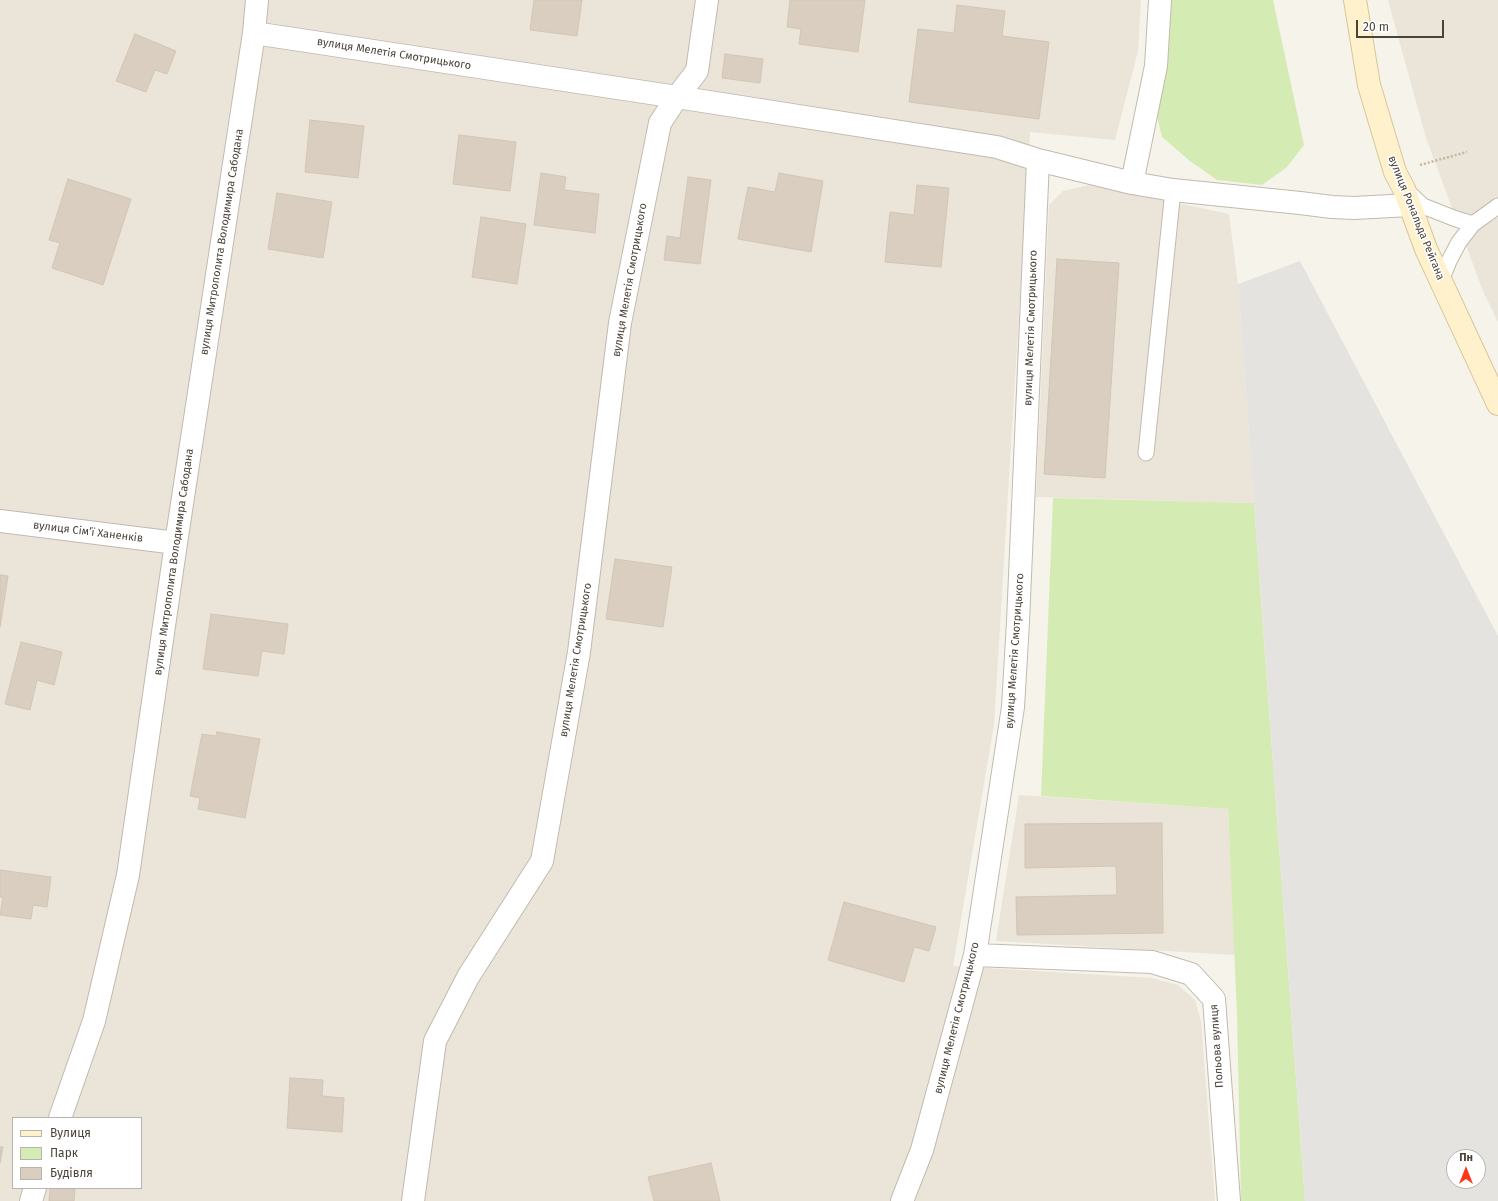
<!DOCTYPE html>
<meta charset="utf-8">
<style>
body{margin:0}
#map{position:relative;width:1498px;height:1201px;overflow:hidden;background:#f6f3eb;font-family:"Fira Sans",sans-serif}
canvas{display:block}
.legend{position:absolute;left:12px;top:1117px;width:130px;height:72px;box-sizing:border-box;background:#fff;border:1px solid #b7b4af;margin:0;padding:5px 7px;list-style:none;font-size:12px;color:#4b4338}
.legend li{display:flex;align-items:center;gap:8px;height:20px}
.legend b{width:20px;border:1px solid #b7b4af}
.north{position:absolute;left:1446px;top:1149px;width:40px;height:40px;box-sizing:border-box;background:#fff;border:1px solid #b7b4af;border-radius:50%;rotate:0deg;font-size:11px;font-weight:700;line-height:16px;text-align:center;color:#4b4338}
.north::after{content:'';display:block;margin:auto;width:14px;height:18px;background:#ff3519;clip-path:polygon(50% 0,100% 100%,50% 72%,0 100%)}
.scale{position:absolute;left:1356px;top:20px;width:88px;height:18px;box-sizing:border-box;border:2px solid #4b4338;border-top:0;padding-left:5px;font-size:12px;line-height:14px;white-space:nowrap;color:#4b4338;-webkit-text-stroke:3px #fff;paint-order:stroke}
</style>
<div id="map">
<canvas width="1498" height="1201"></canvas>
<ul class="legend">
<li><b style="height:5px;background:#fff1cc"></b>Вулиця</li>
<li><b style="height:11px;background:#d4ecb3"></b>Парк</li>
<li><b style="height:11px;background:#d9cec0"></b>Будівля</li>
</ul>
<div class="north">Пн</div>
<div class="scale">20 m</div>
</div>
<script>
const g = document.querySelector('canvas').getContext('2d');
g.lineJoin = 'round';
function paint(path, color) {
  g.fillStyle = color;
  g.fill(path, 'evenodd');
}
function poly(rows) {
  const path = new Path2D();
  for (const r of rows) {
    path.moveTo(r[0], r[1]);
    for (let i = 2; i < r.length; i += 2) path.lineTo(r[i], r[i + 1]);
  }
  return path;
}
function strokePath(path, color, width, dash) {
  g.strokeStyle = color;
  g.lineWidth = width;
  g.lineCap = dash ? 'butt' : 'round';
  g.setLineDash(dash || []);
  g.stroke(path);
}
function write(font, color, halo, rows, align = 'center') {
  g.font = font + ' "Fira Sans",sans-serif';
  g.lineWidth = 3;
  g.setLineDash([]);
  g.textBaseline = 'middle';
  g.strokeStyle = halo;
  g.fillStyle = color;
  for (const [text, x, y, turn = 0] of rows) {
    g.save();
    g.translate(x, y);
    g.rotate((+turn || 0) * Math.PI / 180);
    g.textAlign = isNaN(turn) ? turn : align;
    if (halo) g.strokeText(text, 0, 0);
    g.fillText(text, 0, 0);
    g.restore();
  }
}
paint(poly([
 [0,0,1141,0,1138,51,1115,140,1030,132,994,725,953,966,1152,978,1178,985,1195,1000,1201,1021,1215,1201,0,1201],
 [13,1118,141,1118,141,1188,13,1188],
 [1388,0,1498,0,1498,322,1483,291,1426,138],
 [1090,185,1229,214,1238,284,1254,503,1036,497,1049,205,1063,191],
 [1019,795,1228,809,1235,955,996,941]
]), '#eae4d9');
paint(poly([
 [1164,0,1273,0,1304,145,1287,167,1262,185,1217,180,1190,161,1162,137,1157,117],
 [1053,498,1254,503,1305,1201,1241,1201,1237,1014,1228,809,1041,796]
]), '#d4ecb3');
paint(poly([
 [1300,261,1498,636,1498,1201,1305,1201,1238,284],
 [1454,1157,1478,1157,1478,1181,1454,1181]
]), '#e5e3df');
const building = poly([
 [534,0,582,0,577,36,530,30,534,0],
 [790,0,865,0,858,52,799,44,801,29,787,27,790,0],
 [957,5,1005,11,1002,36,1049,42,1039,119,909,102,918,29,954,33,957,5],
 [135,34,176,51,167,74,155,70,146,92,116,81,135,34],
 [725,54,763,59,760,83,722,78,725,54],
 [310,120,364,126,358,178,305,172,310,120],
 [459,135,516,142,510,191,453,184,459,135],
 [541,173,566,177,564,190,599,194,595,233,534,225,541,173],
 [779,173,823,181,811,252,738,239,748,187,775,192,779,173],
 [688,177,711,180,700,264,664,260,667,236,680,238,688,177],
 [68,179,131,199,103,285,52,268,60,243,49,240,68,179],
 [917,185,949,188,941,267,885,262,890,212,914,215,917,185],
 [277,193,332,202,323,258,268,249,277,193],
 [481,217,526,224,517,284,472,277,481,217],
 [1057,259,1119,263,1105,478,1044,474,1057,259],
 [615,559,672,567,663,627,606,619,615,559],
 [0,575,8,576,0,627,0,575],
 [211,614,288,624,284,654,262,651,258,676,203,669,211,614],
 [21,642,62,652,54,685,37,680,30,710,5,704,21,642],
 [217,732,260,739,245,818,198,809,200,798,190,796,202,734,216,736,217,732],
 [1162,823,1163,933,1017,935,1016,897,1117,895,1116,866,1025,868,1025,824,1162,823],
 [0,870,51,877,47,907,33,905,31,919,0,915,3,897,0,897,0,870],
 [844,902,936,927,929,951,914,947,904,982,828,960,844,902],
 [290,1078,323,1080,322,1096,344,1098,342,1132,287,1128,290,1078],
 [0,1147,3,1147,0,1163,0,1147],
 [711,1163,720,1201,654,1201,648,1177,711,1163],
 [50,1188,75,1189,74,1201,49,1201,50,1188]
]);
paint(building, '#d9cec0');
strokePath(building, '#d4c6b2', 1);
const service = poly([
 [1407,191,1423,206,1456,219,1473,224],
 [1441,281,1449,261,1459,242,1473,224,1498,206],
 [1146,453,1173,190]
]);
const minor = poly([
 [254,33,677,97,997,147,1038,160,1132,183,1173,190,1300,203,1332,207,1354,208,1410,205],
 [1132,183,1156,66,1160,0],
 [0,521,176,543],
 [975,955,1152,962,1191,974,1214,999,1229,1201],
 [60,1118,94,1021,128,875,176,543,254,33,257,0],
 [31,1201,35,1188],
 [413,1201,435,1041,468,977,542,861,579,652,620,323,660,123,677,97,697,71,707,0],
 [902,1201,922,1150,975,955,1013,707,1018,622,1038,160]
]);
const secondary = poly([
 [1355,0,1369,85,1395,172,1404,189,1426,249,1498,404]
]);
strokePath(service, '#c2baad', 17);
strokePath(minor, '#c2baad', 24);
strokePath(secondary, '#d8c699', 24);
strokePath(poly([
 [1420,165,1467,152]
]), '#c5b69d', 2.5, [2, 2]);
strokePath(service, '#fff', 15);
strokePath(minor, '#fff', 22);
strokePath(secondary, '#fff1cc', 22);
write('11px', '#4b4338', '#fff', [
 ["вулиця Мелетія Смотрицького",394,54,9],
 ["вулиця Рональда Рейгана",1416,218,68],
 ["вулиця Митрополита Володимира Сабодана",222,242,-81],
 ["вулиця Мелетія Смотрицького",630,280,-80],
 ["вулиця Мелетія Смотрицького",1031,328,-88],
 ["вулиця Сімʼї Ханенків",88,532,7],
 ["вулиця Митрополита Володимира Сабодана",174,562,-82],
 ["вулиця Мелетія Смотрицького",1015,651,-86],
 ["вулиця Мелетія Смотрицького",576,660,-81],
 ["вулиця Мелетія Смотрицького",957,1018,-76],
 ["Польова вулиця",1217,1046,-94]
]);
</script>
